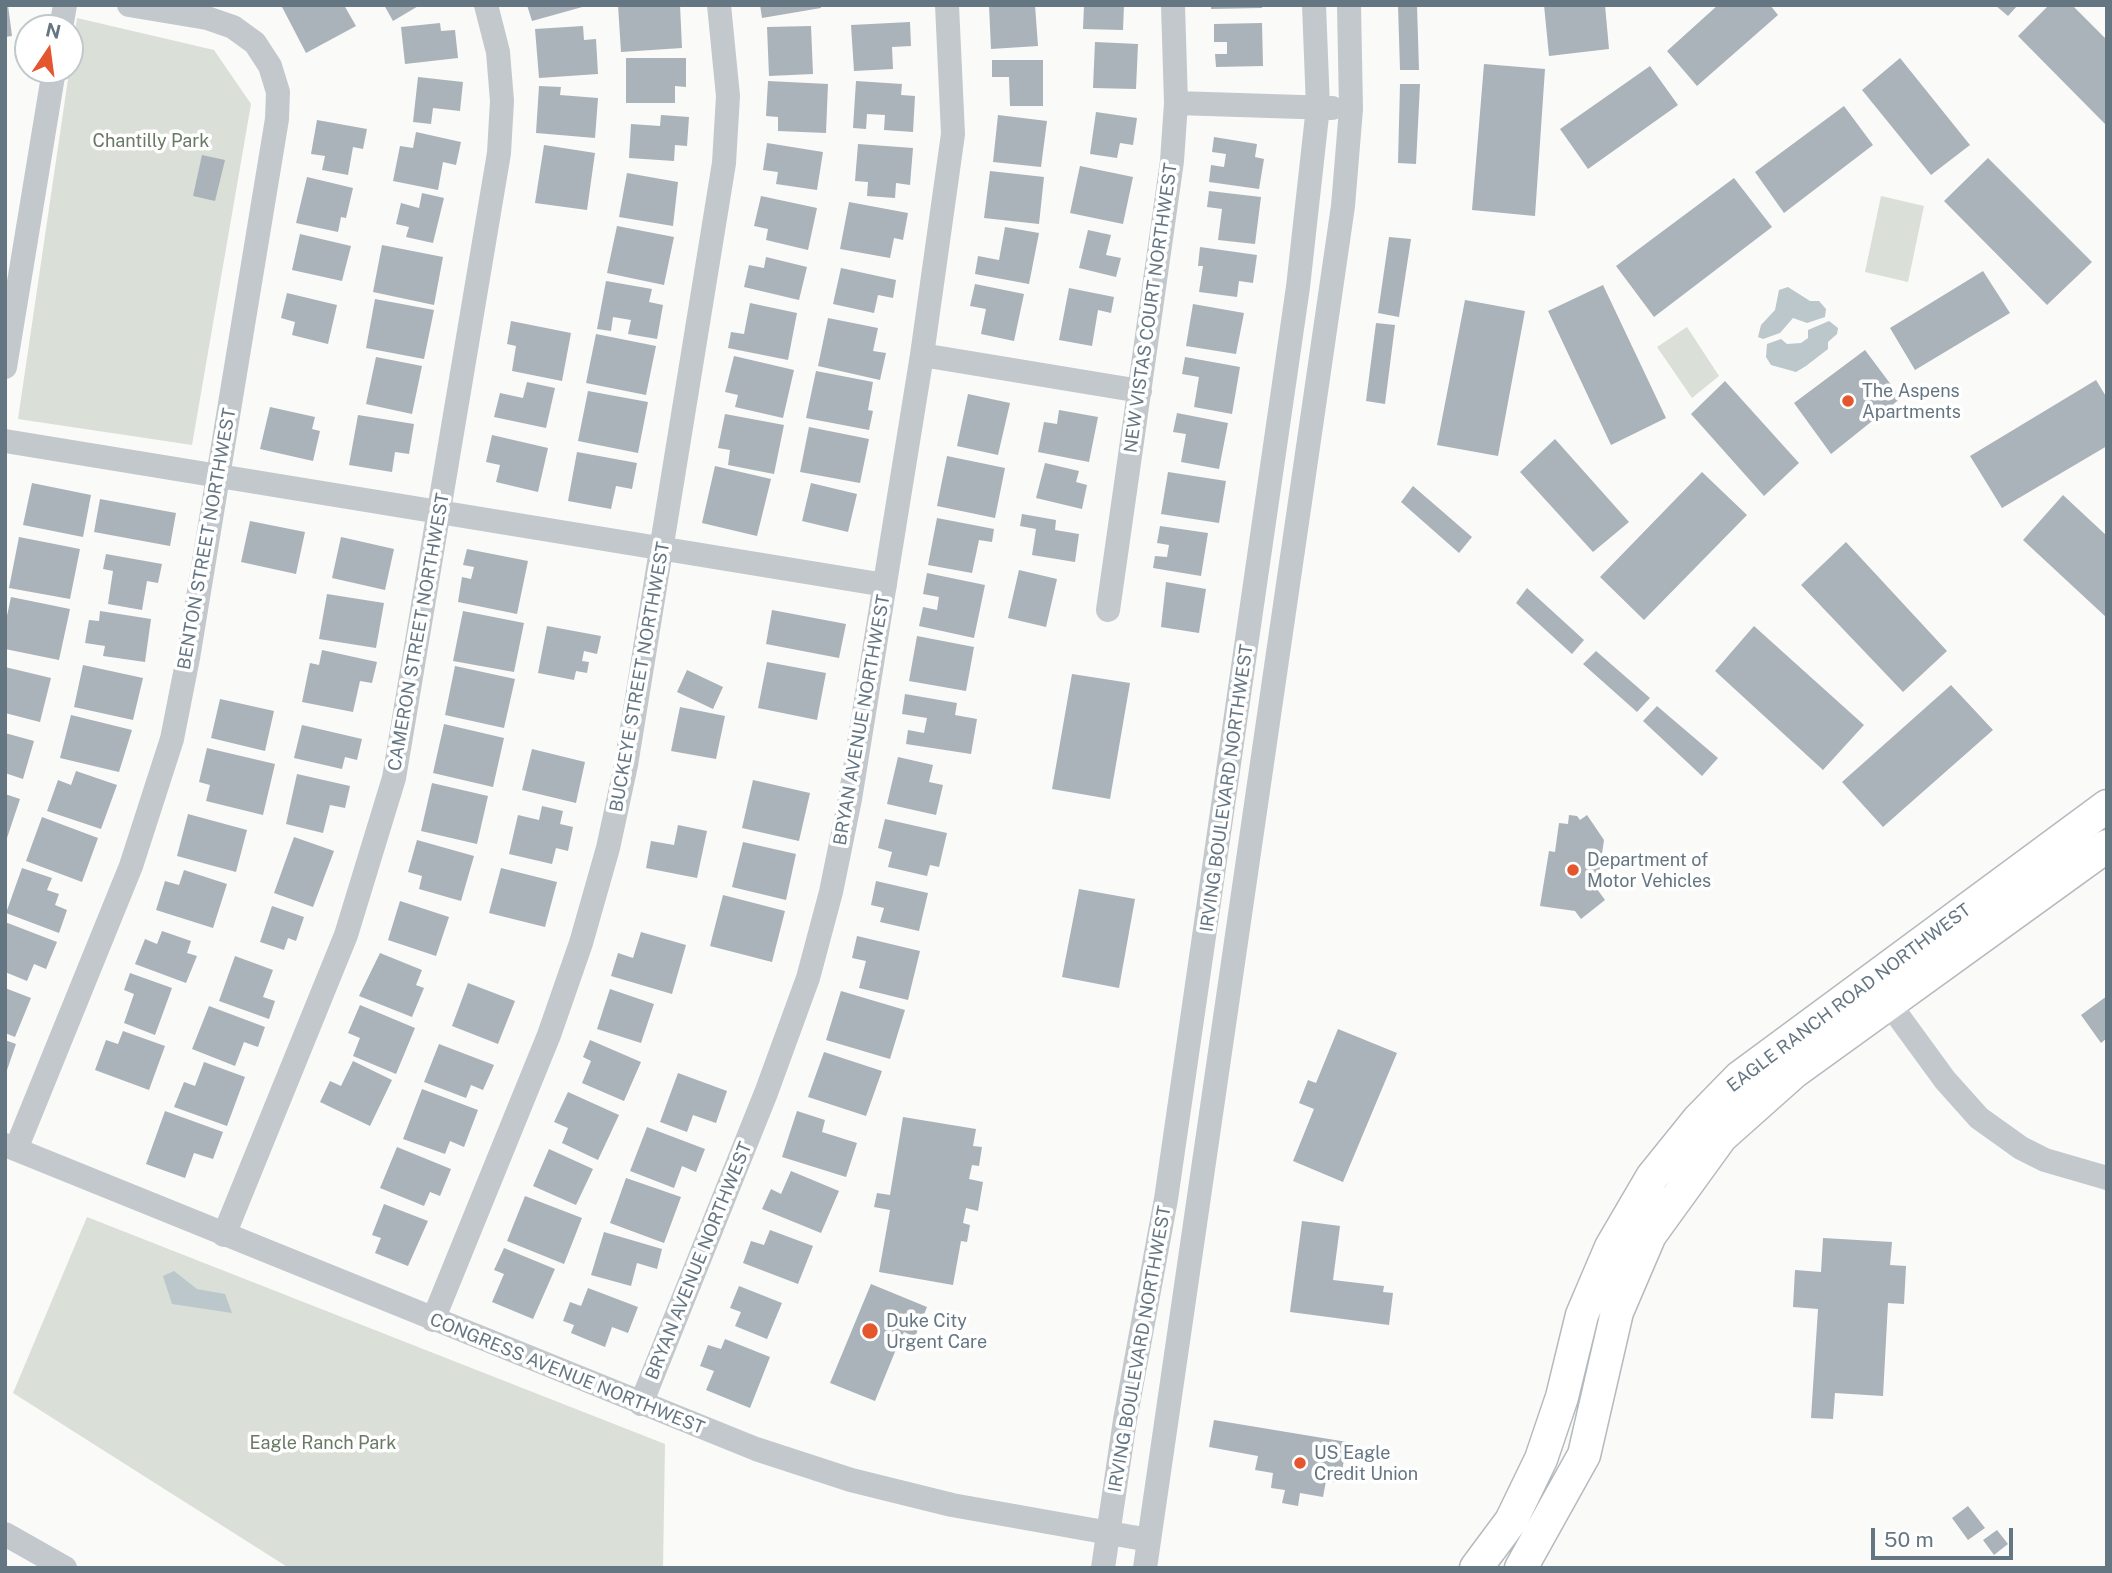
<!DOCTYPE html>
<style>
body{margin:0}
#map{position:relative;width:2112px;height:1573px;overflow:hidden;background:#fafaf8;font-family:"Public Sans",sans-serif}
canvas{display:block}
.frame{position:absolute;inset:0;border:7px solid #657683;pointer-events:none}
.north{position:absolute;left:14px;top:14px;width:70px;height:70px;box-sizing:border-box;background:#fff;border:2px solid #c1c8cd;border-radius:50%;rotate:13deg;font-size:19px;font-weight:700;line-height:28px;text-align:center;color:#657683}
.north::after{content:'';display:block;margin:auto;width:24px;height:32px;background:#e4572e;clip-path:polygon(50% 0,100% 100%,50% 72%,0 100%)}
.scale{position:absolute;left:1871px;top:1528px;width:142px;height:32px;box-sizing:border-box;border:4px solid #657683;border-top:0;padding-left:9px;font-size:21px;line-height:24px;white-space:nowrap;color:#657683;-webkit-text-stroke:5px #fff;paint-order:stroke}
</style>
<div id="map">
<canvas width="2112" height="1573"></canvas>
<div class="frame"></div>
<div class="north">N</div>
<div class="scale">50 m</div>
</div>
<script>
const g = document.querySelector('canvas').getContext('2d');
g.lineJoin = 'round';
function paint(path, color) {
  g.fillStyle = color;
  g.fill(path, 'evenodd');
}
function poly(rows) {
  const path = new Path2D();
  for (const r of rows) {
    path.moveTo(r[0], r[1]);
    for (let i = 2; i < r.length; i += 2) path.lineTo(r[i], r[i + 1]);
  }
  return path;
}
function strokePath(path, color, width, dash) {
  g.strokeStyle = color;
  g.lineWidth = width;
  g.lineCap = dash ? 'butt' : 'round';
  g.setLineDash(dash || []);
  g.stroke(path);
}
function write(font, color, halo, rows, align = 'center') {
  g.font = font + ' "Public Sans",sans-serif';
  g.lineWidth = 7;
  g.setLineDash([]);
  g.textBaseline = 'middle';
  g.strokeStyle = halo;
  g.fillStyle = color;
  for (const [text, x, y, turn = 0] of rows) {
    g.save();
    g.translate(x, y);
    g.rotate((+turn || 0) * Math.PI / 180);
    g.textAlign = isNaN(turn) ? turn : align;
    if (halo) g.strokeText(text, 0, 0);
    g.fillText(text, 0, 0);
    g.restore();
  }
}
paint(poly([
 [77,18,214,50,251,104,192,445,18,419],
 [1881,196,1924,206,1908,282,1865,272],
 [1687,327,1719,376,1692,398,1657,347],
 [87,1217,665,1444,663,1568,289,1568,13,1393]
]), '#dadfd7');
paint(poly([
 [1788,287,1810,301,1819,301,1826,309,1825,317,1807,323,1793,318,1780,333,1763,339,1758,337,1761,325,1775,310,1779,290],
 [1829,321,1838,328,1837,334,1828,342,1828,349,1806,366,1796,372,1771,365,1766,357,1767,344,1781,339,1787,344,1801,343,1808,338,1808,330],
 [174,1271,197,1289,225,1294,232,1313,172,1304,163,1276]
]), '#bbc7cb');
paint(poly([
 [5,5,8,5,12,36,5,37],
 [281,5,344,5,356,26,306,53],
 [384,5,420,5,393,21],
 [527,5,586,5,586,6,532,21],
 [618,5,680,5,682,48,621,52],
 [760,5,821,5,821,8,762,18],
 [989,5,1035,5,1038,46,991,49],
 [1084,5,1124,5,1123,30,1083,29],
 [1211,5,1262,5,1262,8,1211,9],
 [1398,5,1417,5,1419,70,1400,70],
 [1544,5,1605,5,1609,49,1549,56],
 [1718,5,1770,5,1778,15,1697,86,1667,51],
 [1995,5,2018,5,2008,16],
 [2049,5,2072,5,2107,40,2107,126,2018,36],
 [910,22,911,46,892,47,893,69,854,71,851,25],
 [440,23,441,31,455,30,458,58,405,64,401,27],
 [1262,23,1263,66,1216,67,1215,54,1227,54,1227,42,1214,42,1214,24],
 [583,26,584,40,596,39,598,74,539,78,535,29],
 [811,26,813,74,769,76,767,27],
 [1095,42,1138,44,1136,89,1093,88],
 [626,58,686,58,686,87,675,86,675,103,626,103],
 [1900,58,1970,145,1931,175,1862,90],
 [992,60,1043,60,1043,106,1010,106,1009,77,992,77],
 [1484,64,1545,69,1535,216,1472,210],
 [1650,66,1678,105,1588,169,1560,129],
 [418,77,463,82,460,111,433,108,431,124,413,122],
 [768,81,828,84,826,133,778,131,778,117,766,116],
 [856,81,902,84,901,95,915,96,913,132,884,130,885,115,867,114,866,129,853,128],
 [1400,84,1420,84,1416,164,1398,163],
 [539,86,561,87,560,95,598,98,595,138,536,133],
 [1844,106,1873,145,1784,213,1755,172],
 [1096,112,1137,118,1133,145,1120,143,1117,158,1090,154],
 [661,115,689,117,687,146,675,145,674,161,629,158,631,124,660,126],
 [998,115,1047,121,1041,167,993,162],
 [317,120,367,129,363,149,353,147,348,175,322,170,325,156,311,154],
 [416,132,461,142,456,165,443,162,438,190,393,181,400,146,413,148],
 [1214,137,1257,144,1255,157,1264,159,1259,189,1209,182,1211,165,1224,167,1226,154,1212,152],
 [767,143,823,152,817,190,776,184,778,172,763,170],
 [858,144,913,148,910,185,896,183,895,198,867,196,868,182,855,181],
 [544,145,595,153,587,210,535,203],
 [202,155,225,160,215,201,193,196],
 [1988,158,2092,262,2047,305,1944,201],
 [1080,166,1133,177,1123,224,1070,213],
 [990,171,1044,177,1039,224,984,218],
 [627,173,678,182,673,226,619,217],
 [307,177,353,188,346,218,341,217,338,232,296,223],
 [1734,178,1772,227,1654,317,1616,266],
 [1209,191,1261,197,1255,244,1218,240,1222,209,1207,207],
 [422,193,444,198,433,243,406,237,409,227,396,224,401,203,419,208],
 [761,196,817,208,808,250,766,240,768,229,754,226],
 [849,202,908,213,903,240,894,238,890,258,840,249],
 [617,226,674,237,664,285,607,273],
 [1005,227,1039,233,1029,284,975,274,978,256,999,260],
 [1088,230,1111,235,1106,255,1121,258,1116,277,1079,268],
 [300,234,351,246,342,281,292,270],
 [1389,237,1411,239,1399,317,1378,313],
 [382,245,443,257,434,305,373,292],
 [1200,247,1257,255,1253,283,1239,281,1237,297,1199,292,1203,266,1198,266],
 [766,257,807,267,799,300,744,287,749,265,764,268],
 [841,268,896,280,893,298,878,295,874,313,833,304],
 [1983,271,2010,313,1915,370,1890,328],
 [606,281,652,289,649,302,663,305,657,339,628,334,631,320,613,317,611,331,597,329],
 [975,284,1024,294,1014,341,981,334,986,309,970,306],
 [1603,285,1666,418,1611,445,1548,311],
 [1069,288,1114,297,1111,313,1098,310,1092,346,1059,340],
 [287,293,337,305,328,344,292,335,295,322,281,318],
 [375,299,434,310,424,359,366,348],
 [1465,300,1525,311,1498,456,1437,445],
 [750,303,797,313,788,360,728,348,731,332,744,334],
 [1193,304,1244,313,1236,354,1186,346],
 [828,318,878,328,873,351,886,353,880,380,818,366],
 [511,321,571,333,562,381,512,371,516,346,507,344],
 [1376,323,1395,325,1385,404,1366,401],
 [596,334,656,346,646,395,586,383],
 [1865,350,1901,398,1831,454,1794,403],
 [734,356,794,370,783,418,735,407,738,395,725,392],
 [376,357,422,366,412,414,366,404],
 [1185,357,1240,367,1232,414,1194,407,1199,377,1182,374],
 [816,371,873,382,868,410,873,411,869,430,806,418],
 [2096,380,2107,398,2107,446,2002,508,1970,456],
 [1725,381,1799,463,1764,496,1691,414],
 [527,382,555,388,546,428,494,417,500,393,523,398],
 [588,391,648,402,638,453,578,441],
 [968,394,1010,403,998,455,957,446],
 [270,407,315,417,312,429,320,431,313,461,260,449],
 [1059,410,1098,417,1089,462,1038,452,1044,422,1057,424],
 [1177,413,1228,423,1219,469,1181,462,1186,434,1173,432],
 [725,414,784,425,774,474,728,465,730,450,718,448],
 [358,415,414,424,409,454,395,452,392,472,349,465],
 [809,427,869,439,860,483,800,472],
 [492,435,548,448,538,492,496,482,500,465,486,462],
 [1555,439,1629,522,1593,552,1520,472],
 [577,452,637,463,632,489,616,486,611,509,568,501],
 [947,456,1005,468,995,518,937,506],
 [1045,463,1079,471,1076,482,1087,485,1082,509,1036,498],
 [715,466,771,479,757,536,702,523],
 [1168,472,1226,481,1219,523,1161,514],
 [1702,472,1747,515,1644,620,1600,577],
 [32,483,91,495,83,537,23,525],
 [811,483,857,494,848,532,802,521],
 [1413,486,1472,537,1459,553,1401,502],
 [2063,495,2107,536,2107,618,2023,540],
 [100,499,176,513,170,546,94,532],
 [1022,514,1056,520,1055,530,1079,534,1075,562,1032,555,1036,529,1020,526],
 [937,518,994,529,992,542,979,540,972,573,928,565],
 [250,521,305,532,296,574,241,562],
 [1160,526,1208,533,1201,576,1153,568,1155,556,1167,557,1169,545,1157,543],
 [19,537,80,549,70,599,9,588],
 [341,537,394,549,385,590,332,578],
 [1846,542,1947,651,1903,692,1801,585],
 [467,549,528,561,517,614,458,602,462,577,471,579,474,567,463,565],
 [106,554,162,564,158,583,147,581,142,610,108,604,113,571,103,569],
 [1019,570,1057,579,1046,627,1008,618],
 [927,573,985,585,974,638,919,626,923,607,937,610,939,597,923,594],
 [1166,582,1206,589,1199,633,1161,627],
 [1527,588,1584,640,1572,654,1516,603],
 [327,594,384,603,376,648,319,639],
 [11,597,70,609,59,660,5,649,5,625],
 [772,610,846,624,839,658,766,644],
 [100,611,151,619,145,662,103,656,105,646,85,643,89,620,99,621],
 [463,611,524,623,514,672,453,661],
 [547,626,601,636,597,654,584,651,582,661,589,662,587,673,576,671,574,680,538,673],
 [1754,626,1864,725,1823,770,1715,671],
 [917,636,974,647,966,691,909,681],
 [322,650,377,662,372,683,360,681,353,712,302,702,310,663,319,665],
 [1596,651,1650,698,1637,712,1583,664],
 [767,662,826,673,817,720,758,708],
 [83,665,143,678,133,720,74,707],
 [455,666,515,679,504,728,445,715],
 [5,667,51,678,40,722,5,713],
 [687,670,723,687,713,709,677,692],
 [1072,674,1130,683,1110,799,1052,789],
 [1951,685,1993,730,1883,827,1842,782],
 [905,694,957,703,955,715,977,719,971,754,906,744,908,730,924,733,927,718,902,714],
 [220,699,274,711,265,751,211,738],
 [1657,706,1718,758,1702,776,1643,721],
 [680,707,725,716,716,759,671,751],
 [71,715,132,730,119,772,60,758],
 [444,724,504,738,493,787,433,773],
 [302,725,362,739,357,760,345,757,342,769,294,758],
 [5,733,34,741,23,779,5,773],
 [207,748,275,764,263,815,206,801,210,785,199,782],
 [532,749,585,762,576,803,522,790],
 [898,757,933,765,929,782,943,785,936,815,887,804],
 [76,771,117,785,101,829,47,811,58,780,71,785],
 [297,774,350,786,345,808,330,805,323,833,286,824],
 [753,780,810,793,799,841,742,828],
 [432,783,488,796,477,844,421,831],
 [5,794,20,799,6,841,5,841],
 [542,806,563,811,560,824,573,827,568,851,556,848,552,864,509,854,518,815,539,820],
 [188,814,247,830,236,872,177,856],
 [1569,815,1577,816,1580,820,1587,815,1604,840,1597,889,1605,900,1581,919,1575,911,1540,906,1549,851,1555,852,1559,823,1568,824],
 [42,817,98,838,82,882,26,861],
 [885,819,947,833,939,867,930,865,927,876,888,867,892,852,878,848],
 [678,825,707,831,697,878,646,868,651,841,674,845],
 [294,837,334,851,313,907,274,893],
 [417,840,474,856,461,901,419,889,422,876,408,872],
 [743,842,796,854,786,900,732,887],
 [22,868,52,878,47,890,59,894,55,905,67,910,59,933,6,913],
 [501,868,557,882,545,927,489,913],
 [184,870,227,884,213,928,156,910,165,881,179,885],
 [876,881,928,893,919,931,880,922,884,908,871,905],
 [1079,889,1135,899,1119,988,1062,977],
 [723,895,785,911,772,962,710,946],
 [400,901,449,917,436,956,388,940],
 [272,906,304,917,296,941,288,938,284,950,260,942],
 [5,922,57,942,46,969,34,964,27,981,5,972],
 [162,931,191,941,187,953,197,956,186,983,135,964,145,939,157,944],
 [641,932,686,945,672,994,611,976,618,953,633,958],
 [857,936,920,951,908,1000,859,988,866,961,852,958],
 [380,953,422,970,416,985,424,988,412,1017,359,996],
 [235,956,273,970,263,997,275,1001,269,1019,219,1001],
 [130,973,172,988,155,1035,124,1023,134,994,124,990],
 [468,983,515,1001,498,1044,452,1026],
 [5,988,31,998,15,1037,5,1033],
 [610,989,654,1004,641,1043,597,1029],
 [841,991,905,1010,890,1059,826,1040],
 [2107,996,2107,1038,2101,1043,2081,1015],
 [360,1005,415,1028,396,1074,353,1056,360,1038,348,1033],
 [209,1006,265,1027,258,1047,244,1042,235,1066,192,1049],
 [1338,1029,1397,1053,1343,1182,1293,1161,1314,1109,1299,1103,1308,1080,1316,1083],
 [123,1031,165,1046,149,1090,95,1070,106,1040,118,1044],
 [5,1040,16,1044,6,1073,5,1073],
 [590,1040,641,1062,624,1101,582,1083,591,1061,583,1057],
 [439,1044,494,1065,483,1090,471,1085,466,1098,424,1082],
 [824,1052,882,1071,866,1116,808,1097],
 [353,1061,392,1080,370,1126,320,1102,330,1081,341,1086],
 [204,1062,245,1077,227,1126,174,1107,184,1082,195,1086],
 [678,1073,727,1091,716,1123,693,1115,687,1132,660,1122],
 [422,1089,478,1110,464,1147,450,1141,445,1154,403,1139],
 [568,1092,619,1115,598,1160,562,1143,568,1128,554,1122],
 [165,1111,223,1132,213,1159,194,1153,185,1178,146,1164],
 [797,1111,825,1120,822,1132,857,1143,846,1177,782,1157],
 [903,1117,976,1129,973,1146,982,1147,979,1166,972,1165,969,1179,983,1182,978,1211,966,1208,963,1223,970,1225,967,1242,961,1241,953,1285,879,1272,890,1210,874,1207,877,1193,890,1195],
 [647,1127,705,1149,696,1172,682,1166,674,1188,630,1171],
 [397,1147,451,1169,440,1196,430,1192,424,1206,380,1188],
 [549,1149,593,1169,576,1205,533,1186],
 [791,1171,839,1191,821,1233,762,1209,771,1189,781,1194],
 [626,1178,681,1197,664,1243,610,1223],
 [525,1196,582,1218,564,1264,507,1241],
 [384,1204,428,1221,408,1266,375,1253,381,1238,372,1235],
 [1302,1221,1340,1226,1333,1280,1384,1286,1383,1292,1393,1293,1389,1325,1290,1312],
 [770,1230,813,1246,798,1284,743,1263,751,1241,764,1245],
 [604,1232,662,1249,657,1269,637,1263,631,1286,591,1275],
 [1823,1238,1892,1242,1890,1265,1906,1266,1904,1304,1888,1303,1883,1396,1835,1393,1833,1419,1811,1418,1818,1309,1793,1307,1795,1270,1821,1272],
 [504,1248,555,1269,533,1319,492,1302,504,1274,494,1270],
 [871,1284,927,1307,915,1337,904,1332,899,1342,875,1401,830,1383],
 [739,1286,782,1303,767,1339,735,1326,741,1312,730,1308],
 [588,1288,638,1307,628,1333,612,1327,605,1347,571,1333,574,1325,563,1321,570,1302,581,1306],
 [725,1339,770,1357,750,1408,706,1390,714,1371,700,1366,708,1345,721,1349],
 [1214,1420,1347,1442,1340,1483,1326,1481,1323,1497,1300,1493,1298,1506,1282,1503,1285,1490,1271,1488,1273,1473,1255,1470,1258,1456,1209,1447],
 [1968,1506,1985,1528,1968,1540,1952,1518],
 [1997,1530,2008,1544,1994,1555,1983,1540]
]), '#aab3b9');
const major = poly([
 [1476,1568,1511,1521,1541,1459,1562,1397,1582,1315,1611,1247,1652,1177,1698,1120,1740,1077,2107,806],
 [1521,1568,1584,1455,1617,1312,1650,1235,1721,1137,1794,1072,2107,846]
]);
strokePath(major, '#b5babe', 35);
strokePath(poly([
 [61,28,65,5],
 [1176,103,1332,108],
 [922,355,1140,391],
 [5,367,54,70],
 [5,441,885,585],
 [1108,610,1172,161,1176,103,1173,5],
 [1880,991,1945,1080,1979,1118,2021,1148,2045,1160,2107,1178],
 [5,1145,756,1449,851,1480,952,1505,1149,1540],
 [16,1149,131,866,172,739,188,658,277,119,278,92,270,66,255,43,233,27,207,18,129,5],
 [224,1235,346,935,394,778,499,153,502,101,498,52,486,5],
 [433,1320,549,1035,581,943,608,848,626,765,724,163,728,96,719,5],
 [641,1404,766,1093,808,978,831,892,850,799,922,355,953,134,947,5],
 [5,1534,65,1568],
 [1103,1568,1125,1420,1166,1199,1298,287,1318,107,1314,5],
 [1145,1568,1343,206,1351,109,1349,5]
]), '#c3c8cc', 24);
strokePath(major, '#fff', 32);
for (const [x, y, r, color] of [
 [1848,401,7,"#e4572e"],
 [1573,870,7,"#e4572e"],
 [870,1331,9,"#e4572e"],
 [1300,1463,7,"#e4572e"]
]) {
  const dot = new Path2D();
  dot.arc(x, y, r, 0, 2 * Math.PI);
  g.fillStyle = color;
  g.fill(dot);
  strokePath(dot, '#fff', 2.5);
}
write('18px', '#687a64', '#fff', [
 ["Chantilly Park",151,141],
 ["Eagle Ranch Park",323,1443]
]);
write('18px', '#657683', '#fff', [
 ["NEW VISTAS COURT NORTHWEST",1151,308,-82],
 ["BENTON STREET NORTHWEST",207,539,-80],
 ["CAMERON STREET NORTHWEST",419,632,-80],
 ["BUCKEYE STREET NORTHWEST",640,677,-80],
 ["BRYAN AVENUE NORTHWEST",862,720,-80],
 ["IRVING BOULEVARD NORTHWEST",1227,788,-82],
 ["EAGLE RANCH ROAD NORTHWEST",1849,998,-37],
 ["BRYAN AVENUE NORTHWEST",699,1261,-68],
 ["IRVING BOULEVARD NORTHWEST",1140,1349,-80],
 ["CONGRESS AVENUE NORTHWEST",567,1374,22]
]);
write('18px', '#657683', '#fff', [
 ["The Aspens",1862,391],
 ["Apartments",1862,412],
 ["Department of",1587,860],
 ["Motor Vehicles",1587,881],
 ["Duke City",886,1321],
 ["Urgent Care",886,1342],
 ["US Eagle",1314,1453],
 ["Credit Union",1314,1474]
], 'left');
</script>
